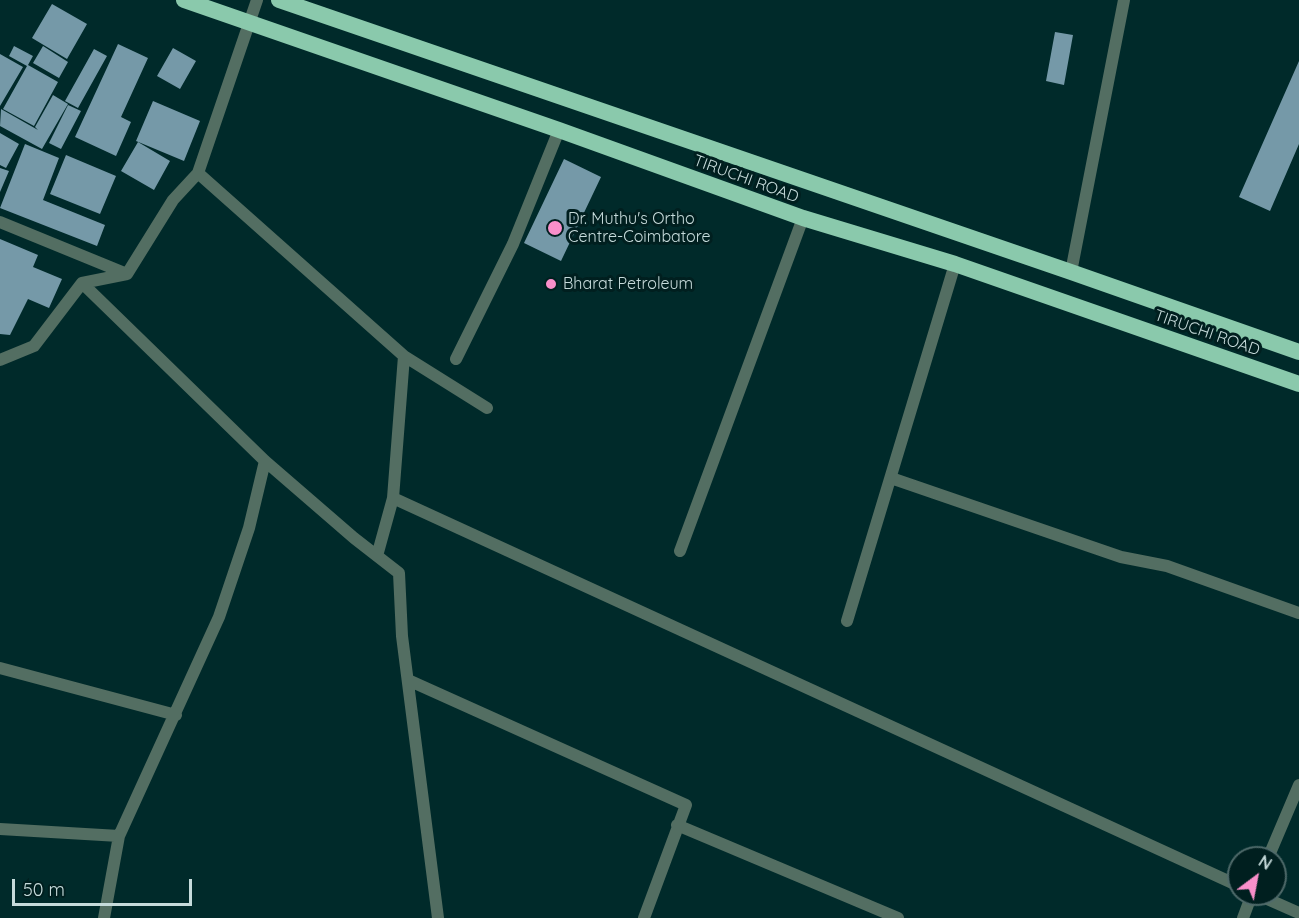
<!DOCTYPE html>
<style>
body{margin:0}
#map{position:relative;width:1299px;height:918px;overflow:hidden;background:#002a2a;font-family:Quicksand,sans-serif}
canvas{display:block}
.north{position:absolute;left:1227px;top:846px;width:60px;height:60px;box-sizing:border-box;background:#001f1f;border:2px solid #4f6a6a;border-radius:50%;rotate:32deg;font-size:16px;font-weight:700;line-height:24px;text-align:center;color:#c6dbdb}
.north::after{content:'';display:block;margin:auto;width:21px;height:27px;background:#f98fca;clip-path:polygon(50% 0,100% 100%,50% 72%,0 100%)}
.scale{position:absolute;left:12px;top:879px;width:180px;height:27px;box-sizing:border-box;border:3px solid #c6dbdb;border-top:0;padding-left:8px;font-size:18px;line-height:21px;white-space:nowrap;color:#c6dbdb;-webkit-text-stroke:4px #001f1f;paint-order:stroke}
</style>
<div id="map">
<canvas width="1299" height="918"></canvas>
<div class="north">N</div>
<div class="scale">50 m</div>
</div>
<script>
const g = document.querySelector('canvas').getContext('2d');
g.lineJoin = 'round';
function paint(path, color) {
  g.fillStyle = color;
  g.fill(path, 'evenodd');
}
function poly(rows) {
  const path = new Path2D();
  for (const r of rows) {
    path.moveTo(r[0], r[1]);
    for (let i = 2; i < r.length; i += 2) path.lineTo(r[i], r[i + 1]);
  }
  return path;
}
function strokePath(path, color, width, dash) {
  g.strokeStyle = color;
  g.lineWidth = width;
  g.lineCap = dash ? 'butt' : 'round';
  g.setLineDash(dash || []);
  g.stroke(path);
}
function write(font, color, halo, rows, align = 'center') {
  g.font = font + ' Quicksand,sans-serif';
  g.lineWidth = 6;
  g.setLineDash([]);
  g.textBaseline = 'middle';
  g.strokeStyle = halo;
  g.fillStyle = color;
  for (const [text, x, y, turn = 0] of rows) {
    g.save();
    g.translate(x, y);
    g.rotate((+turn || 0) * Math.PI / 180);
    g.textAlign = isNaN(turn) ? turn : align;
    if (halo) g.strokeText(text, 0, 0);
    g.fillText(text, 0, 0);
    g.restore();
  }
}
paint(poly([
 [52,4,87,24,67,59,32,38],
 [1055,32,1073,35,1064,85,1046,81],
 [118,44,148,58,121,117,131,122,116,156,75,137],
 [14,46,33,56,28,65,58,82,34,126,3,109,27,66,9,56],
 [43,46,68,62,59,78,33,63],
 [173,48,196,61,180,89,157,76],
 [94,49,107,56,78,108,65,101],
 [0,54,23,67,0,106],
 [1299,61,1299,144,1270,211,1239,197],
 [53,95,68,104,42,149,0,126,1,109,38,130,35,127],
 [153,101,200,121,184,161,136,141],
 [68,105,81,111,61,149,49,143],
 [0,133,19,144,6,168,0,165],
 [138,142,170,161,154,190,121,171],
 [25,144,59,158,43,200,105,225,97,246,0,208],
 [66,155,116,176,100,214,50,194],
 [564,159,601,177,561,261,524,243],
 [0,168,9,171,0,192],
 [0,239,38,255,33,267,62,279,49,308,28,299,10,335,0,334]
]), '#7599a8');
strokePath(poly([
 [198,173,404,356,393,498],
 [0,222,127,274],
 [1071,272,1124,0],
 [82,283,265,461,354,538,399,573,402,636,438,918],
 [404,356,487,408],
 [456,359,513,244,559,130],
 [0,360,34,346,82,283,127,274,173,200,198,173,257,0],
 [891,478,1121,557,1167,566,1299,613],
 [680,551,803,218],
 [377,556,393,498,1239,886],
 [847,621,955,264],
 [0,668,176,715],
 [408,680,686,805,644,918],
 [677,825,898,918],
 [0,829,119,836,219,617,249,528,265,461],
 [1268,858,1299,785],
 [1256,894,1299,913],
 [104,918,119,836],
 [1243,918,1252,894]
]), '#536e62', 12);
strokePath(poly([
 [184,0,559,130,803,218,955,264,1299,384],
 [279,0,1071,272,1299,352]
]), '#8ac9ac', 16);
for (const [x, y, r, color] of [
 [555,228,8,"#f98fca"],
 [551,284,6,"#f98fca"]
]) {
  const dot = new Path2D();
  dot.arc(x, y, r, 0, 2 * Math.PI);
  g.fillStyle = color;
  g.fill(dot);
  strokePath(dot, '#001f1f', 2);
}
write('16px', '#c6dbdb', '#001f1f', [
 ["TIRUCHI ROAD",746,179,20],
 ["TIRUCHI ROAD",1207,333,19]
]);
write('16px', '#c6dbdb', '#001f1f', [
 ["Dr. Muthu's Ortho",568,219],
 ["Centre-Coimbatore",568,237],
 ["Bharat Petroleum",563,284]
], 'left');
</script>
